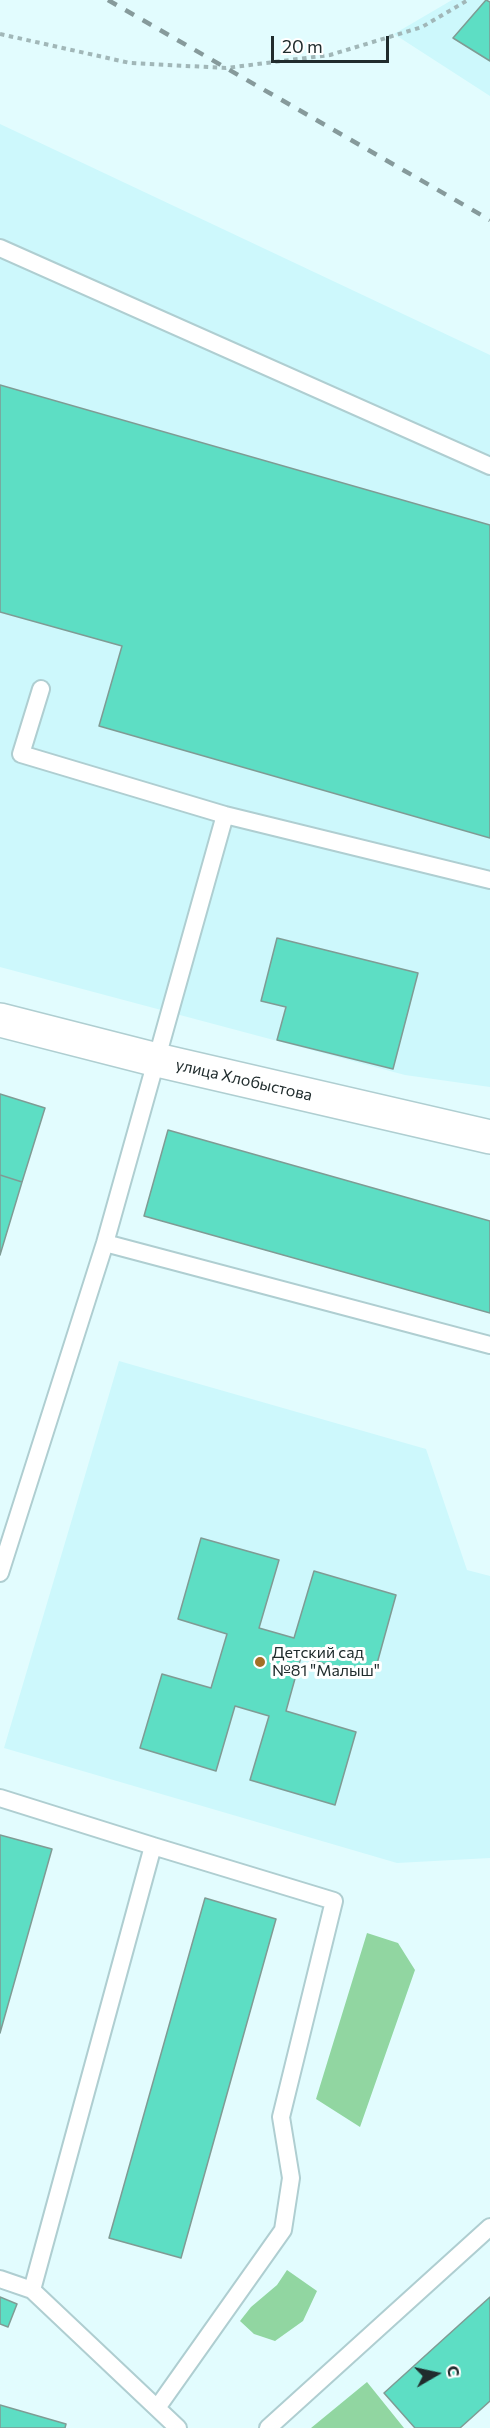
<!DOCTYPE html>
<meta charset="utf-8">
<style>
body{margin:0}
#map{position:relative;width:490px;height:2428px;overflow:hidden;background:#e2fcfe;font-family:Commissioner,sans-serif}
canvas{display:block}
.north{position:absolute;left:406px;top:2344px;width:60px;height:60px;-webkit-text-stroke:4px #fff;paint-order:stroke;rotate:81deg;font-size:16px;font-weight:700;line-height:24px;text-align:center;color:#202c2d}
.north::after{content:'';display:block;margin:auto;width:21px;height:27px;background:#202c2d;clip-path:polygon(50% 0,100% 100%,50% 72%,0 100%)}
.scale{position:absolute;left:271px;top:36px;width:118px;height:27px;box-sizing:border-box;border:3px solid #202c2d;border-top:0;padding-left:8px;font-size:18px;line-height:21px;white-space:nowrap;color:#202c2d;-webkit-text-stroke:4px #fff;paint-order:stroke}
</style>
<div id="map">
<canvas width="490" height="2428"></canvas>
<div class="north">С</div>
<div class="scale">20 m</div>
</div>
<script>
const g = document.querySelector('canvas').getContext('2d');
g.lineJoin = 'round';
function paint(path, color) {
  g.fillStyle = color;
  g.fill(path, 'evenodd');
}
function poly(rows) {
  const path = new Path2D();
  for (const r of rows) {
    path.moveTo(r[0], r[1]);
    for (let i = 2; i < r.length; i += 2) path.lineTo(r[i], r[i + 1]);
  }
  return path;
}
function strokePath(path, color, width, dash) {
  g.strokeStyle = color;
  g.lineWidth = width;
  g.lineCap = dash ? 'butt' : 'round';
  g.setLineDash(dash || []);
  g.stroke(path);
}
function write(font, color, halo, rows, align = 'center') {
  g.font = font + ' Commissioner,sans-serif';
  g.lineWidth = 6;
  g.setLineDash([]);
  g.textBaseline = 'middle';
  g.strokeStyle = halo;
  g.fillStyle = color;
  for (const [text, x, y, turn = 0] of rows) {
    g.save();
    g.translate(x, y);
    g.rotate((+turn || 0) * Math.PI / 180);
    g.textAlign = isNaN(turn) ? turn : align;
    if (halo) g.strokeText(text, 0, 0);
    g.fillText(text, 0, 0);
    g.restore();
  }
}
paint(poly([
 [452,0,490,0,490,96,394,34],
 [0,124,490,355,490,1087,405,1075,0,967],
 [119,1361,426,1449,467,1570,490,1576,490,1858,397,1863,4,1748]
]), '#cdf8fc');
paint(poly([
 [367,1933,398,1943,415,1970,360,2127,316,2099],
 [287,2270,317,2291,303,2321,275,2341,254,2334,240,2321,251,2307,277,2285],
 [367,2382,404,2428,311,2428]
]), '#91d6a1');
const building = poly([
 [486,0,490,2,490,61,453,38,486,0],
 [0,385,490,525,490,838,99,726,122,646,0,612,0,385],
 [277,938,418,973,393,1069,277,1040,286,1007,261,1001,277,938],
 [0,1094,45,1108,22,1182,0,1175,0,1094],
 [168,1130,490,1221,490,1313,144,1216,168,1130],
 [0,1175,22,1182,0,1255,0,1175],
 [201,1538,279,1560,259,1628,294,1638,314,1571,396,1595,373,1678,301,1657,286,1711,356,1732,335,1805,250,1780,269,1716,235,1706,216,1771,140,1748,162,1674,211,1688,227,1634,178,1619,201,1538],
 [0,1835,52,1849,0,2033,0,1835],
 [205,1898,276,1919,181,2258,109,2238,205,1898],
 [0,2297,17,2304,8,2327,0,2324,0,2297],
 [490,2297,490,2401,460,2428,415,2428,384,2393,490,2297],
 [0,2405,66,2424,65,2428,0,2428,0,2405]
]);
paint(building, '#5ddec4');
strokePath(building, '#7f9b94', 1.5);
const service = poly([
 [0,248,490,466],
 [41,689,21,754,225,815,490,880],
 [105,1243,490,1345],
 [0,1573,105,1243,225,815],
 [0,1798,153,1846,32,2290,178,2428],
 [153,1846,334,1901,281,2117,291,2178,283,2230,157,2408],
 [0,2279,32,2290],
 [268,2428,490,2227]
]);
const minor = poly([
 [0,1020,157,1060,490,1137]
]);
strokePath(service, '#afced1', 20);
strokePath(minor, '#afced1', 36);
strokePath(poly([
 [0,34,130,63,226,68,330,55,422,27,468,0]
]), '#a1b7b8', 4, [4.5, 4.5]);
strokePath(service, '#fff', 16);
strokePath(minor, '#fff', 33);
strokePath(poly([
 [108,0,490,220]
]), '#869a9b', 4.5, [10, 10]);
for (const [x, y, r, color] of [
 [260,1662,6,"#a37027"]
]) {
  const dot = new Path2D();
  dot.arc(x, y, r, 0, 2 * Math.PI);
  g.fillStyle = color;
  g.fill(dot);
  strokePath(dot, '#fff', 2);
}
write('16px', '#202c2d', '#fff', [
 ["улица Хлобыстова",244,1080,13]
]);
write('16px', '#202c2d', '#fff', [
 ["Детский сад",272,1653],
 ["№81 \"Малыш\"",272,1671]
], 'left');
</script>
